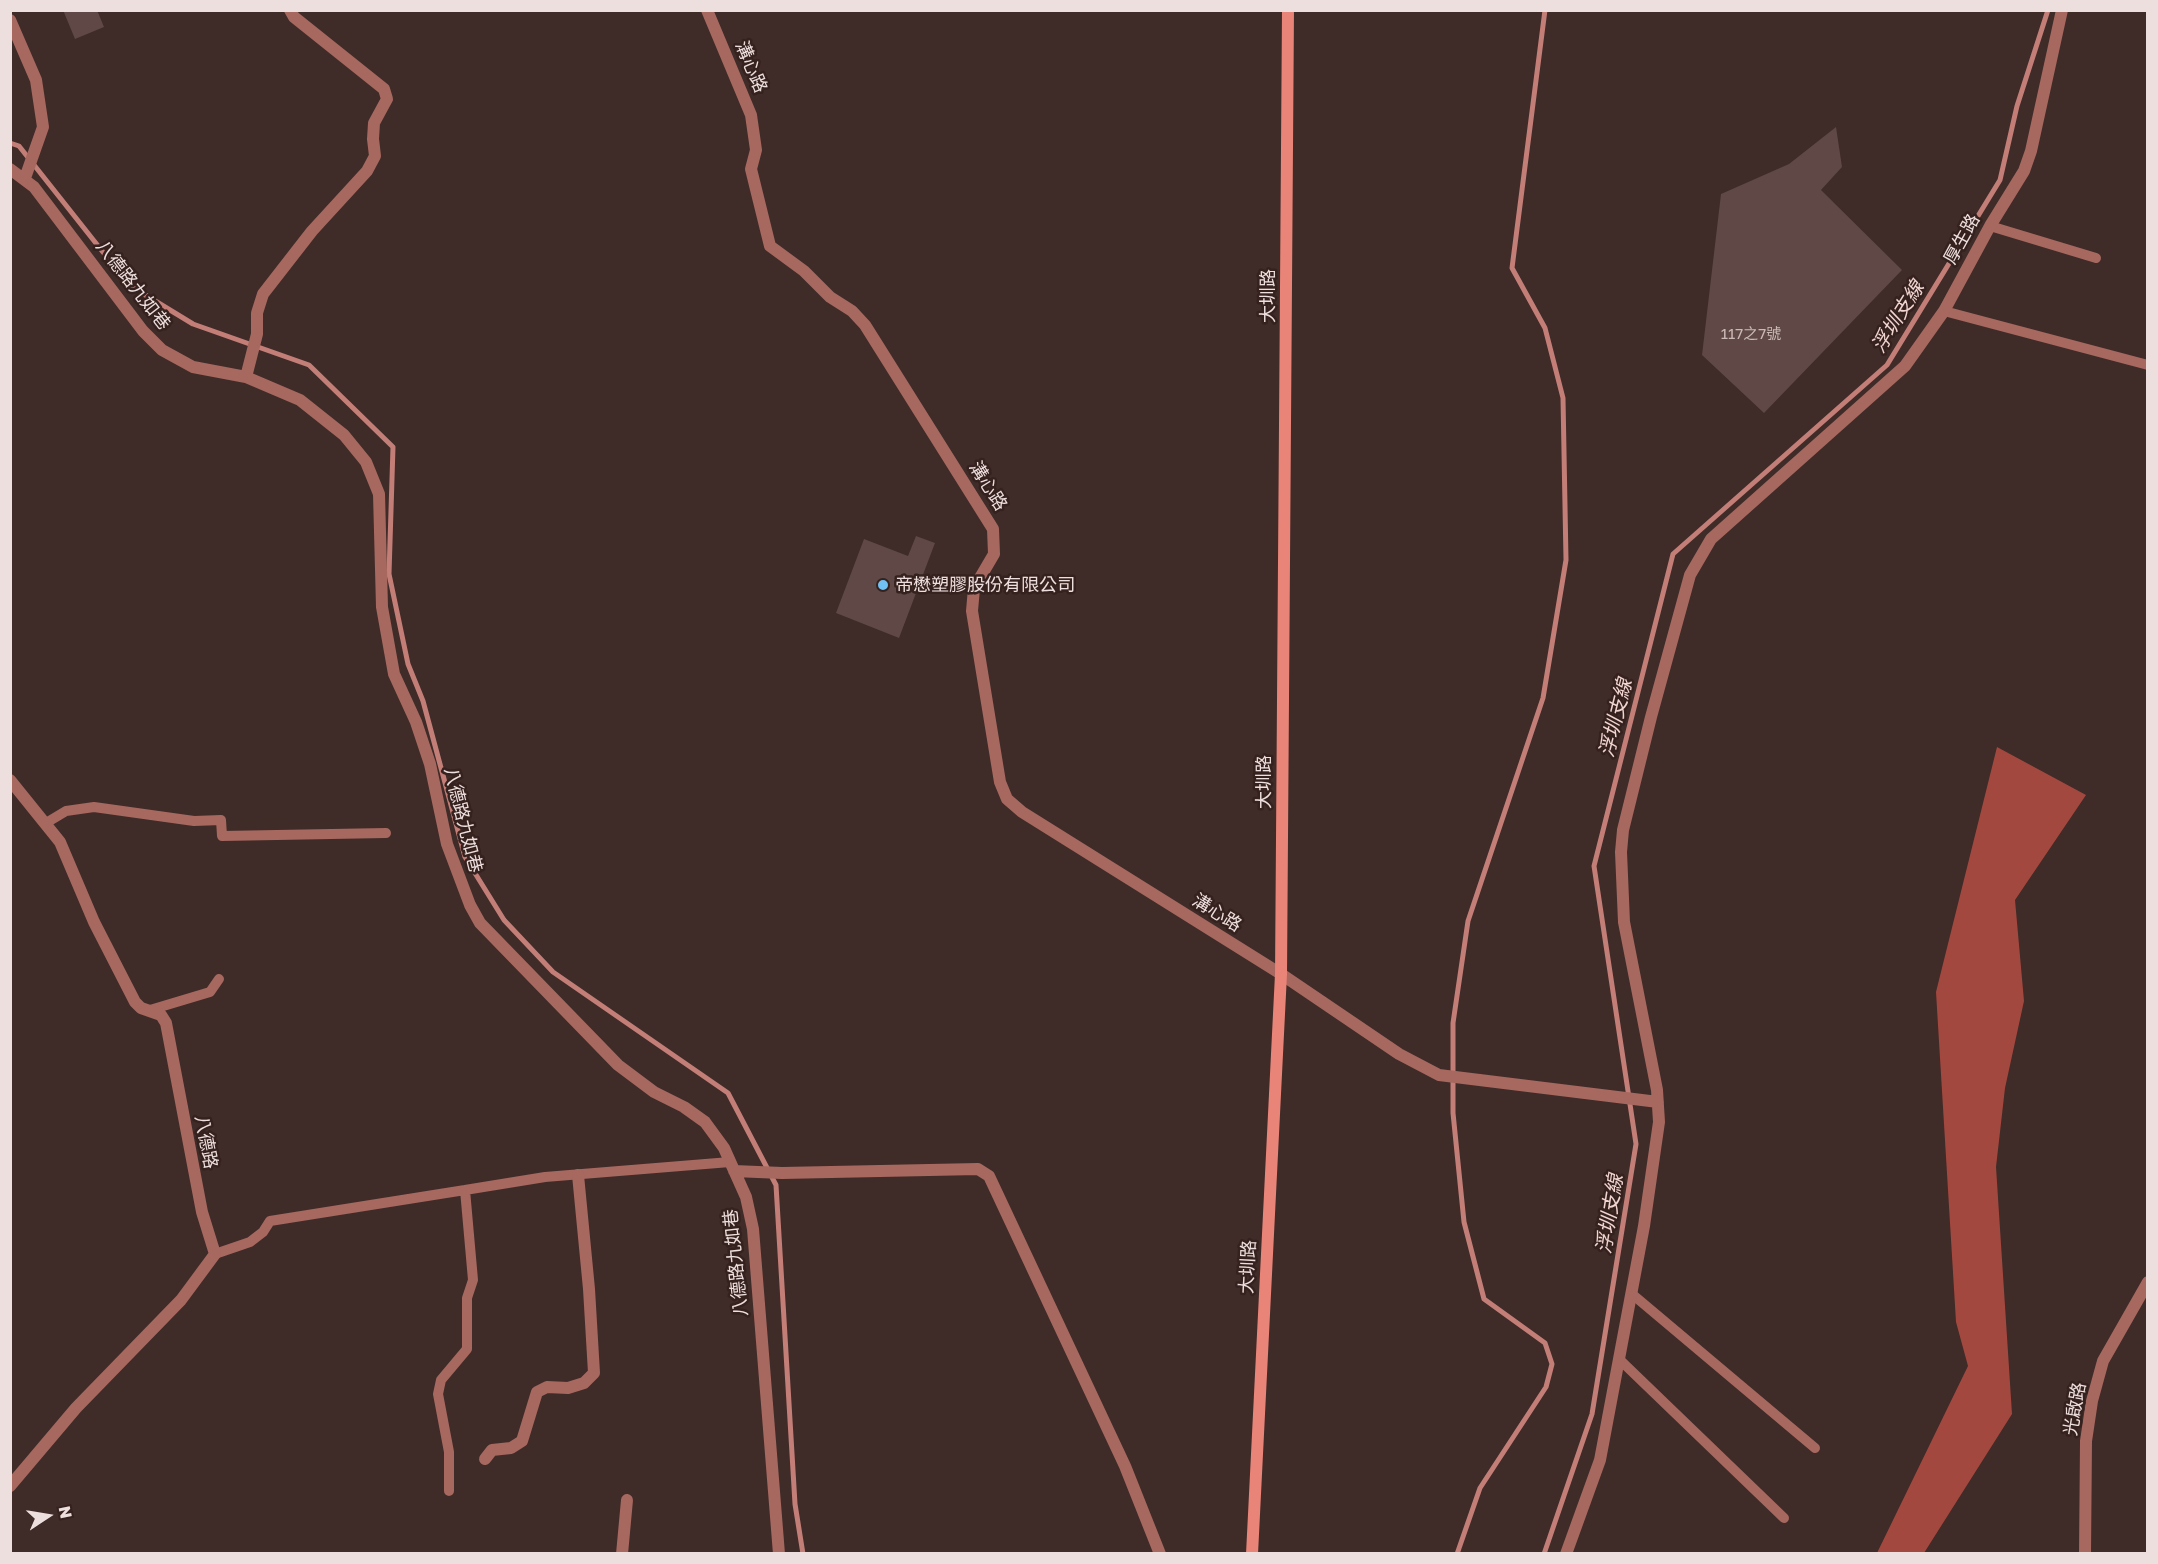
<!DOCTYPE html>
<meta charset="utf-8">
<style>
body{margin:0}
#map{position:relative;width:2158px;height:1564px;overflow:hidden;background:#3f2b28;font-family:"Golos Text",sans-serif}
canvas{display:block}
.frame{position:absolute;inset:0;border:12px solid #eddfdd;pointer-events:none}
.north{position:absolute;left:18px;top:1486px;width:60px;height:60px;-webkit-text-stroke:4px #35211e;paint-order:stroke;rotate:78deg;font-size:16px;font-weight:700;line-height:24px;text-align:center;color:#eddfdd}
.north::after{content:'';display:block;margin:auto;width:21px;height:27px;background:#eddfdd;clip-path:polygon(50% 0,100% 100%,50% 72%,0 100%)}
</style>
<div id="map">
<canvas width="2158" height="1564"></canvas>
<div class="frame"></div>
<div class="north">N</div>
</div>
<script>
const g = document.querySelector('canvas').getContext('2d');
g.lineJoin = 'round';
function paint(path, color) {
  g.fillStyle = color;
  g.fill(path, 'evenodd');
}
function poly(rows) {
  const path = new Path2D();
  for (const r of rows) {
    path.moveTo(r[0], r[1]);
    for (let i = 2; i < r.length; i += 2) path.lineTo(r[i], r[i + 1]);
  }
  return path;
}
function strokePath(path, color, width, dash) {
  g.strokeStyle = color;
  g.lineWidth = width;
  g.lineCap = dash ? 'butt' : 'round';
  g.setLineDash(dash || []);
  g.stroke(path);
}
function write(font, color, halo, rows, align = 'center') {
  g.font = font + ' "Golos Text","Noto Sans TC",sans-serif';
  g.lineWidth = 5;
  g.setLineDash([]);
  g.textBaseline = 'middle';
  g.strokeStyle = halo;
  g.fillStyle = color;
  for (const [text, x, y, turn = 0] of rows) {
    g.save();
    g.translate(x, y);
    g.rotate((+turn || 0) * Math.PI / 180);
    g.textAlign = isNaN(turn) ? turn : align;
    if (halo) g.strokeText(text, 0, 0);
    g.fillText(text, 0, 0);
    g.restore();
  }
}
paint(poly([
 [1997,747,2086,795,2015,900,2024,1001,2005,1088,1996,1167,2012,1414,1924,1553,1877,1553,1968,1366,1956,1322,1936,992]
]), '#a3483f');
strokePath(poly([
 [10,143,19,146,129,285,193,324,309,365,393,447,389,574,408,664,423,701,465,857,504,920,553,972,728,1093,776,1185,795,1504,803,1554],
 [1457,1554,1480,1488,1546,1387,1552,1364,1545,1343,1484,1299,1464,1222,1453,1113,1453,1023,1468,921,1543,698,1566,560,1563,398,1545,328,1512,268,1545,10],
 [1544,1554,1592,1414,1636,1144,1594,866,1673,554,1887,365,2000,180,2017,106,2048,10]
]), '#c37e77', 5);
paint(poly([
 [63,10,97,10,104,27,75,39],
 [1836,127,1842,167,1821,190,1902,270,1764,413,1702,355,1721,194,1789,164],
 [916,536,935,543,899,638,836,613,864,539,908,556]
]), '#5f4845');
strokePath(poly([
 [1990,226,2096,258],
 [1944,311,2148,365],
 [46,823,66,811,94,807,194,821,221,820,222,836,386,833],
 [150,1010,210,992,219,979],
 [465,1190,545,1177,730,1162],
 [215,1254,250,1242,263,1232,270,1221,465,1190,473,1280,467,1298,467,1349,441,1380,438,1394,449,1452,449,1491],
 [1632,1294,1815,1448],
 [1620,1360,1784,1518]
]), '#a6685f', 10);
strokePath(poly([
 [707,10,751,115,756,150,751,169,770,246,804,271,830,297,852,311,865,325,993,529,994,554,974,588,972,611,1000,782,1007,799,1022,812,1281,974,1399,1054,1439,1075,1658,1102],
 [10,20,36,80,43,127,25,178],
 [10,169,34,187,143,331,162,350,193,367,246,377,300,400,344,435,366,462,379,494,382,607,394,674,416,722,430,764,447,844,470,905,480,923,618,1065,654,1092,684,1107,705,1122,724,1148,746,1197,753,1229,779,1554],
 [246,377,257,334,257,313,263,294,312,231,367,171,375,156,373,139,374,123,387,99,384,89,294,17,290,10],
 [10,780,60,842,94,922,135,1002,141,1008,161,1015,166,1023,202,1212,215,1254,181,1300,76,1408,10,1486],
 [734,1171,782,1173,978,1169,989,1176,1125,1466,1160,1554],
 [485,1459,492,1450,511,1448,522,1441,537,1392,547,1387,568,1388,584,1383,594,1373,589,1289,578,1175],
 [622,1554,627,1500],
 [1566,1554,1600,1460,1644,1226,1659,1122,1657,1090,1624,922,1621,852,1623,830,1651,717,1690,575,1711,539,1905,366,1944,311,1990,226,2024,171,2031,151,2062,10],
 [2085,1554,2086,1441,2092,1401,2103,1361,2148,1282]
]), '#a6685f', 12);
strokePath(poly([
 [1252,1554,1281,974,1288,10]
]), '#e88478', 12);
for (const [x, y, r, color] of [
 [883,585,6,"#70c1f4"]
]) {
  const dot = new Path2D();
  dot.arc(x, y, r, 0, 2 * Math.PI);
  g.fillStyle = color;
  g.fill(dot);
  strokePath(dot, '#35211e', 2);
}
write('15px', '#cab9b7', null, [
 ["117之7號",1751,334]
]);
write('18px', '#eddfdd', '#35211e', [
 ["溝心路",751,67,67],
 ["厚生路",1962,239,-61],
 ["八德路九如巷",133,285,52],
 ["大圳路",1268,296,-90],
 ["溝心路",988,486,58],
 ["大圳路",1264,782,-90],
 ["八德路九如巷",463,820,76],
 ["溝心路",1217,913,32],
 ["八德路",206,1142,79],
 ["八德路九如巷",736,1263,-96],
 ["大圳路",1248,1267,-87],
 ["光啟路",2075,1409,-80]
]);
write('18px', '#eddfdd', '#35211e', [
 ["帝懋塑膠股份有限公司",895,585]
], 'left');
write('italic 20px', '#f0d5d1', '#35211e', [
 ["浮圳支線",1898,317,-58],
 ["浮圳支線",1616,718,-76],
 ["浮圳支線",1610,1214,-81]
]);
</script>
